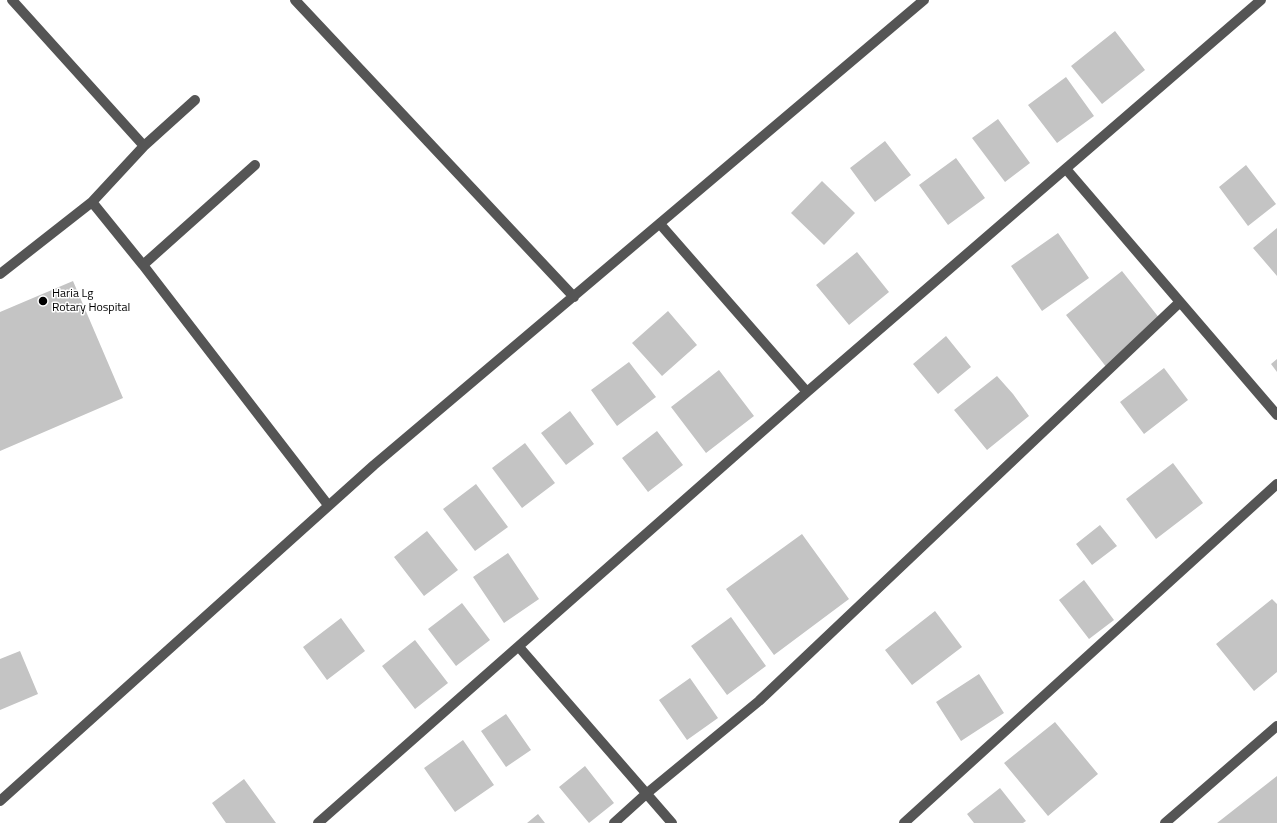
<!DOCTYPE html>
<style>
body{margin:0}
canvas{display:block;background:#fff}
</style>
<canvas width="1277" height="823"></canvas>
<script>
const g = document.querySelector('canvas').getContext('2d');
g.lineJoin = 'round';
function paint(path, color) {
  g.fillStyle = color;
  g.fill(path, 'evenodd');
}
function poly(rows) {
  const path = new Path2D();
  for (const r of rows) {
    path.moveTo(r[0], r[1]);
    for (let i = 2; i < r.length; i += 2) path.lineTo(r[i], r[i + 1]);
  }
  return path;
}
function strokePath(path, color, width, dash) {
  g.strokeStyle = color;
  g.lineWidth = width;
  g.lineCap = dash ? 'butt' : 'round';
  g.setLineDash(dash || []);
  g.stroke(path);
}
function write(font, color, halo, rows, align = 'center') {
  g.font = font + ' "Titillium Web",sans-serif';
  g.lineWidth = 3;
  g.setLineDash([]);
  g.textBaseline = 'middle';
  g.strokeStyle = halo;
  g.fillStyle = color;
  for (const [text, x, y, turn = 0] of rows) {
    g.save();
    g.translate(x, y);
    g.rotate((+turn || 0) * Math.PI / 180);
    g.textAlign = isNaN(turn) ? turn : align;
    if (halo) g.strokeText(text, 0, 0);
    g.fillText(text, 0, 0);
    g.restore();
  }
}
paint(poly([
 [1115,31,1145,70,1102,104,1071,66],
 [1066,77,1094,116,1057,143,1028,105],
 [998,119,1030,163,1005,182,972,138],
 [885,141,911,175,875,202,850,168],
 [956,158,985,198,948,225,919,185],
 [1246,165,1276,204,1248,226,1219,187],
 [822,181,855,213,824,245,791,213],
 [1277,228,1277,276,1253,248],
 [1058,233,1089,278,1042,311,1011,266],
 [857,252,889,292,849,325,816,285],
 [1122,271,1164,324,1107,368,1066,315],
 [73,281,123,398,0,451,0,312],
 [668,311,697,345,662,376,632,343],
 [946,336,971,367,938,394,913,364],
 [1277,359,1277,372,1271,364],
 [629,362,656,397,617,426,591,390],
 [1164,368,1188,400,1144,434,1120,402],
 [719,370,754,416,706,453,671,407],
 [997,376,1013,394,1029,416,987,450,954,410],
 [570,411,594,444,566,465,541,433],
 [657,431,683,465,648,492,622,458],
 [525,443,555,483,522,508,492,468],
 [1173,463,1203,503,1156,539,1126,499],
 [476,484,508,527,475,551,443,509],
 [1100,525,1117,546,1092,565,1076,544],
 [427,531,458,570,424,596,394,557],
 [802,534,849,599,774,655,726,589],
 [508,553,539,599,504,623,473,577],
 [1084,580,1114,620,1089,639,1059,600],
 [1272,599,1277,604,1277,672,1254,691,1216,644],
 [462,603,490,640,456,666,428,629],
 [935,611,962,647,912,685,885,650],
 [731,617,766,666,727,695,691,646],
 [341,618,365,651,327,680,303,647],
 [415,640,448,683,415,709,382,666],
 [20,651,38,694,0,710,0,659],
 [979,674,1004,713,961,741,936,702],
 [690,678,718,718,687,740,659,700],
 [506,714,531,750,506,767,481,731],
 [1055,722,1098,774,1048,816,1004,763],
 [463,740,494,785,455,812,424,768],
 [585,766,614,803,589,823,559,787],
 [1277,776,1277,823,1217,823],
 [244,779,276,823,226,823,212,803],
 [1000,788,1026,821,1023,823,974,823,967,814],
 [538,814,545,823,527,823]
]), '#c4c4c4');
strokePath(poly([
 [12,0,144,146,92,202,143,265,328,505],
 [295,0,574,297],
 [144,146,195,100],
 [1066,169,1277,415],
 [660,224,807,392],
 [143,265,255,165],
 [0,274,92,202],
 [519,647,672,823],
 [0,801,374,465,924,0],
 [318,823,807,392,1261,0],
 [614,823,646,794,759,701,1180,302],
 [904,823,1277,484],
 [1165,823,1277,726]
]), '#555', 10);
for (const [x, y, r, color] of [
 [43,301,5,"#000"]
]) {
  const dot = new Path2D();
  dot.arc(x, y, r, 0, 2 * Math.PI);
  g.fillStyle = color;
  g.fill(dot);
  strokePath(dot, '#fff', 1.5);
}
write('12px', '#000', '#fff', [
 ["Haria Lg",52,294],
 ["Rotary Hospital",52,308]
], 'left');
</script>
